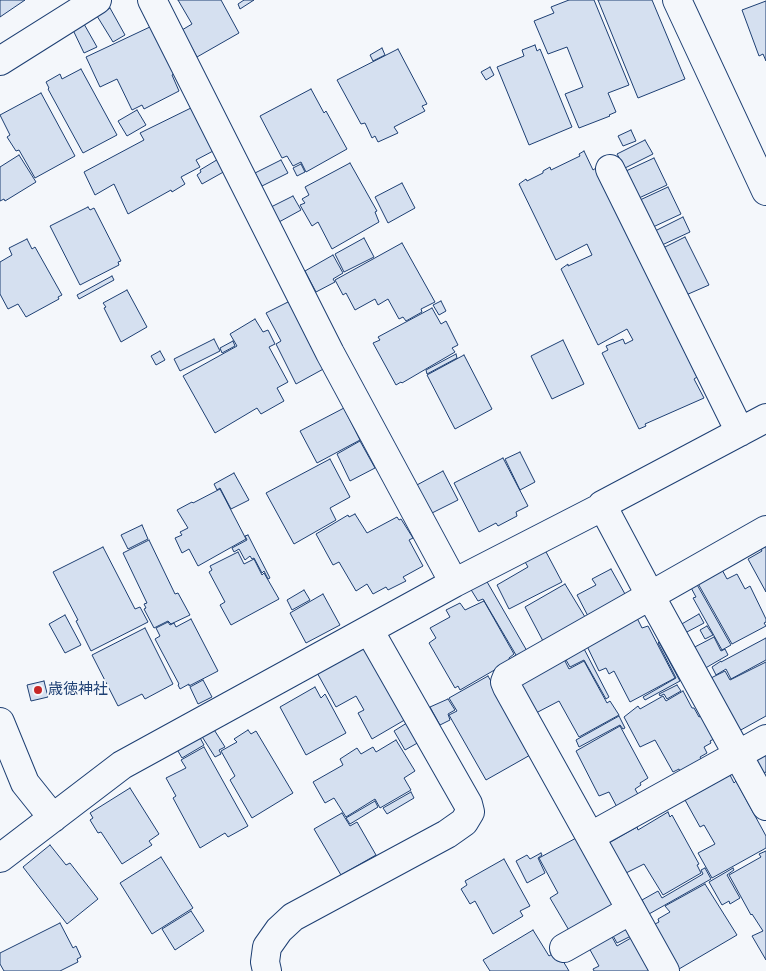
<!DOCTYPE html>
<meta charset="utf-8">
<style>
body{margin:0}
canvas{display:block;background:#f4f7fb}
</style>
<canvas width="766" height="971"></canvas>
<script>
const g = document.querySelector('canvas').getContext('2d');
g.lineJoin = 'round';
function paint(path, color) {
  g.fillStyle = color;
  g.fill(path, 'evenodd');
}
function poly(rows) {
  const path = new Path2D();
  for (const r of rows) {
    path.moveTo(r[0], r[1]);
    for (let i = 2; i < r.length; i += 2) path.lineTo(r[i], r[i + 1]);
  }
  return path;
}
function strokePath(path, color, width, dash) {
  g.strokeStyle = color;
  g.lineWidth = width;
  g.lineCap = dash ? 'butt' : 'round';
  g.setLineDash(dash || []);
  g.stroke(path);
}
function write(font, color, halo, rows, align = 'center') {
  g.font = font + ' "Titillium Web","Noto Sans JP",sans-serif';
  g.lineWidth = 4;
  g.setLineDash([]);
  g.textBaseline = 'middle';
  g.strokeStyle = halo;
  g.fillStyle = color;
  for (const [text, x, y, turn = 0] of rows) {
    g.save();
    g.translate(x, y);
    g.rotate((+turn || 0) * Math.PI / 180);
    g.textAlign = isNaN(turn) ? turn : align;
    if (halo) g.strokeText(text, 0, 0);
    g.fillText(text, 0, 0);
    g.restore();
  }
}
const building = poly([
 [0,0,25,0,0,17,0,0],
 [178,0,221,0,239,33,197,57,182,30,192,24,178,0],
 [244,0,254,0,240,9,238,4,244,0],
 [569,0,594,0,629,85,608,93,616,112,609,115,610,116,579,128,565,94,583,87,567,47,548,54,534,21,554,13,551,7,569,0],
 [598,0,652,0,685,79,638,98,598,0],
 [766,1,766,61,763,54,759,56,742,10,766,1],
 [110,8,125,35,113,42,97,16,110,8],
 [84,24,97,47,84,53,73,30,84,24],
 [152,26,175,73,172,75,179,91,144,109,142,105,132,110,117,79,100,87,86,57,152,26],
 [535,45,537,51,540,49,572,127,529,145,497,67,524,56,522,50,535,45],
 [382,48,385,55,373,61,370,55,382,48],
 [398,49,427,104,422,106,425,111,394,127,398,133,378,142,375,136,372,138,365,123,361,124,337,80,398,49],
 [490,67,494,75,486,80,481,72,490,67],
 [81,69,117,135,83,153,48,89,49,88,46,82,60,74,62,79,81,69],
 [311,89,324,113,326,111,347,149,306,172,301,162,293,166,287,156,282,158,260,116,311,89],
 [41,93,75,156,35,178,19,150,16,151,7,137,10,135,0,115,41,93],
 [193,107,215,150,196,160,200,167,181,177,185,184,172,192,171,190,128,214,114,184,95,195,84,172,144,140,140,133,193,107],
 [137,110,146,125,127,136,118,121,137,110],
 [631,130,636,141,623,146,618,136,631,130],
 [645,140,653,154,625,168,617,154,645,140],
 [584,151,593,170,596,168,697,377,694,379,704,398,645,424,646,426,639,429,602,353,608,350,606,346,623,339,625,344,633,340,627,329,598,345,561,269,568,264,568,266,592,255,587,244,556,260,519,184,526,179,527,181,543,173,543,171,550,167,551,170,580,156,579,154,584,151],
 [19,155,36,182,5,201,4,199,0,201,0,167,19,155],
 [220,158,227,170,202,184,197,175,201,172,200,170,220,158],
 [654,158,667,185,639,198,626,171,654,158],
 [281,160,288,173,262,186,255,173,281,160],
 [350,163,377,211,375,212,379,222,332,249,318,222,312,226,300,205,305,203,302,199,309,195,305,187,350,163],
 [301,164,305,172,297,176,293,168,301,164],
 [402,183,415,208,388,223,375,197,402,183],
 [668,187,681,214,653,227,640,200,668,187],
 [293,196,301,210,279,222,271,207,293,196],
 [88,207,90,210,94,208,121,261,118,262,119,265,80,285,50,226,88,207],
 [683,217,690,232,662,245,655,231,683,217],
 [685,237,709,285,686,295,663,248,685,237],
 [364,238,374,257,344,272,335,254,364,238],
 [27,239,32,249,35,247,62,295,58,297,59,299,26,317,18,304,8,309,0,294,0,262,12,255,9,248,27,239],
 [402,243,435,302,421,309,422,312,406,321,403,317,399,319,388,299,378,305,375,299,355,310,346,293,343,295,335,280,402,243],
 [333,255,343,273,333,279,335,282,316,292,305,271,333,255],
 [112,276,114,280,79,299,77,295,112,276],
 [127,290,147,327,121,342,104,308,106,307,103,303,127,290],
 [292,300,327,367,296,384,276,344,281,341,266,313,292,300],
 [441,301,446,311,439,315,433,305,441,301],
 [432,308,441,324,446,321,458,345,452,348,455,352,402,383,401,382,396,385,373,343,380,340,378,337,432,308],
 [255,319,263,332,268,330,275,344,269,347,288,382,277,388,284,401,261,414,257,408,215,433,183,376,237,346,230,334,255,319],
 [214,339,220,351,180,371,174,359,214,339],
 [563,340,584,384,552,399,531,356,563,340],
 [233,341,235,346,222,353,220,348,233,341],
 [160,351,165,360,156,365,151,356,160,351],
 [456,354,457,358,427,374,426,370,456,354],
 [464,355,492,409,455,429,427,375,464,355],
 [344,408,360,440,317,463,300,431,344,408],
 [360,441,375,468,350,481,337,454,360,441],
 [520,452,535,482,520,490,505,459,520,452],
 [503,458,528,506,516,512,517,516,498,526,496,523,479,532,454,483,503,458],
 [330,459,350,497,330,508,336,520,294,544,266,493,330,459],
 [443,471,458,500,430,514,415,486,443,471],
 [234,473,249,500,231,509,220,488,217,490,214,484,234,473],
 [220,489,246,539,198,566,189,549,182,553,175,538,182,535,180,532,188,528,177,510,192,502,193,503,220,489],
 [355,514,367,533,397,517,399,520,401,519,413,538,409,540,423,566,403,577,406,581,388,590,386,587,373,594,367,584,356,591,339,562,333,565,316,534,348,515,349,517,355,514],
 [142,525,148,539,128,549,121,535,142,525],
 [248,535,270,578,268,579,264,571,262,573,254,558,252,559,250,556,245,560,239,549,234,552,232,548,247,540,245,536,248,535],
 [149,540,175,594,178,593,190,615,171,624,168,621,154,628,144,609,146,608,144,604,147,603,123,553,149,540],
 [766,540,766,592,748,559,762,551,758,544,766,540],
 [103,547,135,609,140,607,148,622,91,651,76,621,78,620,53,572,103,547],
 [545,550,562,582,509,609,497,585,528,567,524,560,545,550],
 [238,552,244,564,254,559,262,575,264,573,279,599,231,625,220,605,225,602,209,572,212,570,210,566,238,552],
 [720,566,727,579,737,574,745,589,750,586,766,619,766,622,764,623,766,626,732,644,696,580,720,566],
 [611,569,625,594,611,602,612,605,589,618,577,595,596,585,592,579,611,569],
 [486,580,527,651,515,659,513,657,516,655,483,599,478,601,470,588,486,580],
 [695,581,731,645,722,650,693,598,696,597,689,584,695,581],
 [565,584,585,617,543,641,525,607,565,584],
 [304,590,310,600,292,610,287,600,304,590],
 [323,594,340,625,306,643,290,613,323,594],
 [484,601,514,654,509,658,510,661,460,690,458,686,455,688,429,643,436,638,430,628,450,617,446,610,460,603,465,610,484,601],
 [635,614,642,628,648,626,675,678,630,702,614,671,609,674,606,668,599,671,585,642,635,614],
 [699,614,704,623,685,633,680,625,699,614],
 [65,615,81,645,65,653,49,624,65,615],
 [191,619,218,671,189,686,189,684,180,689,178,685,179,684,155,639,160,636,156,628,168,622,170,625,174,623,176,627,191,619],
 [707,626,713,635,705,639,700,630,707,626],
 [145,628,173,684,145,699,142,694,118,706,92,655,145,628],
 [714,637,721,651,725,649,728,655,702,670,691,649,714,637],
 [766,638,766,660,731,679,726,669,716,675,712,667,721,661,721,662,766,638],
 [365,641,408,718,372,739,358,713,364,710,356,696,336,707,315,669,365,641],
 [659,642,680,681,645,700,643,697,676,678,658,643,659,642],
 [581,643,609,697,606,699,584,660,570,667,566,660,574,655,571,649,581,643],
 [564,659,569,669,584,661,607,703,610,701,619,715,579,737,559,701,536,713,517,679,564,659],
 [766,662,766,716,739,731,711,678,725,671,730,680,766,662],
 [488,676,532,754,486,780,449,715,457,711,449,698,488,676],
 [203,680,212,697,198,704,190,687,203,680],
 [44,681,48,697,31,701,27,685,44,681],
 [677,685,681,691,667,699,664,694,660,696,659,694,677,685],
 [315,687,321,698,325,694,346,733,306,755,280,707,315,687],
 [683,691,692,708,694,708,699,717,701,716,714,739,710,741,711,743,704,747,707,753,700,757,702,761,681,774,679,769,673,772,655,740,640,747,624,717,638,706,640,709,663,696,666,701,683,691],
 [448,699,455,710,448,714,450,720,440,725,430,707,448,699],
 [619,716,625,728,623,729,620,725,579,747,576,740,619,716],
 [410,721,421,741,405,750,394,731,410,721],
 [620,726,648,778,640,783,641,785,635,789,639,796,618,809,609,792,599,796,576,751,620,726],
 [213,728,225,747,219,750,221,754,215,757,201,735,213,728],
 [248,730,251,734,256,731,293,793,252,818,230,780,235,776,221,751,237,742,234,739,248,730],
 [198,734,204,745,182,758,175,746,198,734],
 [396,740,415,771,404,778,411,790,380,808,375,799,346,817,334,798,325,803,313,782,343,765,340,759,357,748,361,754,373,747,376,752,396,740],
 [204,747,248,826,228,837,225,833,200,848,173,798,176,796,166,778,186,768,181,760,204,747],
 [766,754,766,772,758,776,752,762,766,754],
 [730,775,734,783,736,781,766,836,766,848,712,878,698,853,715,844,704,825,700,827,685,800,730,775],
 [130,788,159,834,149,841,152,845,122,864,101,832,98,833,90,820,93,818,90,813,130,788],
 [411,792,414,798,387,814,383,808,411,792],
 [375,801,378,807,350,824,346,818,375,801],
 [668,812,670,817,672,815,699,864,697,865,701,873,663,895,644,864,626,873,609,843,637,827,638,830,668,812],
 [342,813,350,826,357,822,376,855,341,875,314,829,342,813],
 [578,837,593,870,614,908,570,932,550,898,558,893,539,858,578,837],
 [50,845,66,865,70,863,98,899,67,924,23,867,50,845],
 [766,851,766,960,752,936,763,931,752,914,751,915,729,875,761,857,759,854,766,851],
 [541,853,542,855,538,858,545,873,527,883,516,861,527,855,530,859,541,853],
 [161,857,193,908,152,934,120,883,161,857],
 [504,859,530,906,520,911,523,916,493,934,475,901,470,904,461,889,467,885,465,881,504,859],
 [705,868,711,879,649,914,642,900,658,891,662,898,703,874,701,870,705,868],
 [733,868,734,870,727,875,740,898,730,904,729,901,722,905,709,882,733,868],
 [705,884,737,935,679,969,653,925,659,922,658,919,670,912,665,906,705,884],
 [191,911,204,931,175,950,162,929,191,911],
 [60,923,73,948,76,946,81,957,77,959,78,962,60,971,4,971,0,964,0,953,60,923],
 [627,924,633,935,617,943,612,934,627,924],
 [533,930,549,956,557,951,569,971,490,971,483,960,533,930],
 [611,935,617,946,631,938,650,971,594,971,593,969,599,966,589,948,611,935]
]);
paint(building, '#d5e0f0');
strokePath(building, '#1d3f73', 1);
const minor = poly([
 [152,0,330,353,454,583],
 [677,0,766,191],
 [0,61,97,0],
 [610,169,740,432],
 [602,505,650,595,766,806],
 [0,722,25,783,53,818],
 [591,836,766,739],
 [0,858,122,765,454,583,600,508,602,505,766,418],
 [564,948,631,910],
 [267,971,265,962,267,947,279,930,293,917,447,834,464,822,470,812,468,804,369,630],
 [665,971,507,687,505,682,507,677,766,530]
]);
strokePath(minor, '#1d3f73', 30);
strokePath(minor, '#f4f7fb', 28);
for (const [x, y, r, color] of [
 [38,690,5,"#c62828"]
]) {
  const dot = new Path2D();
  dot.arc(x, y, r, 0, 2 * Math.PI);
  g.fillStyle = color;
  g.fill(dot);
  strokePath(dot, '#f4f7fb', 2);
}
write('15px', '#1d3f73', '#f4f7fb', [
 ["歳徳神社",48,690]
], 'left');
</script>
